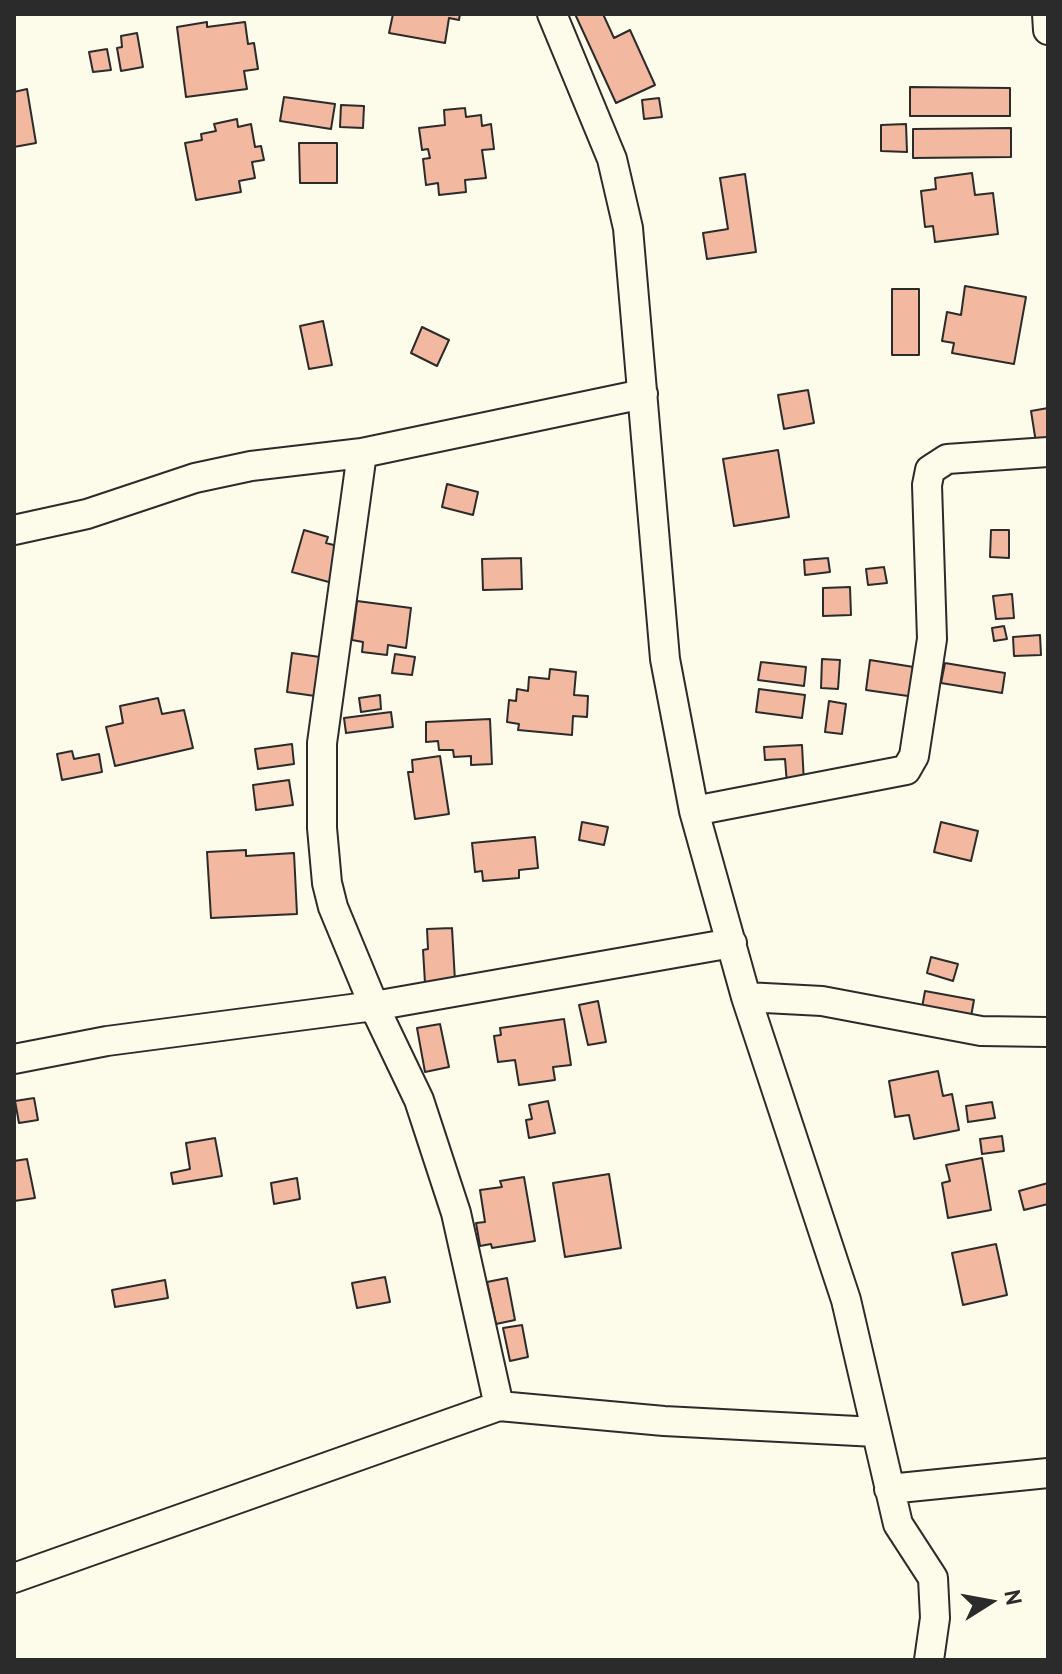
<!DOCTYPE html>
<style>
body{margin:0}
#map{position:relative;width:1062px;height:1674px;overflow:hidden;background:#fdfbea;font-family:"PT Sans",sans-serif}
canvas{display:block}
.frame{position:absolute;inset:0;border:16px solid #2b2b2b;pointer-events:none}
.north{position:absolute;left:950px;top:1562px;width:80px;height:80px;-webkit-text-stroke:6px #fdfbea;paint-order:stroke;rotate:79deg;font-size:22px;font-weight:700;line-height:32px;text-align:center;color:#2b2b2b}
.north::after{content:'';display:block;margin:auto;width:28px;height:36px;background:#2b2b2b;clip-path:polygon(50% 0,100% 100%,50% 72%,0 100%)}
</style>
<div id="map">
<canvas width="1062" height="1674"></canvas>
<div class="frame"></div>
<div class="north">N</div>
</div>
<script>
const g = document.querySelector('canvas').getContext('2d');
g.lineJoin = 'round';
function paint(path, color) {
  g.fillStyle = color;
  g.fill(path, 'evenodd');
}
function poly(rows) {
  const path = new Path2D();
  for (const r of rows) {
    path.moveTo(r[0], r[1]);
    for (let i = 2; i < r.length; i += 2) path.lineTo(r[i], r[i + 1]);
  }
  return path;
}
function strokePath(path, color, width, dash) {
  g.strokeStyle = color;
  g.lineWidth = width;
  g.lineCap = dash ? 'butt' : 'round';
  g.setLineDash(dash || []);
  g.stroke(path);
}
const building = poly([
 [393,14,460,14,459,20,449,18,445,43,389,33,393,14],
 [575,14,603,14,614,38,630,30,655,85,616,103,575,14],
 [207,22,207,27,245,22,248,44,254,43,258,69,244,71,247,89,186,97,177,27,207,22],
 [137,33,143,67,121,71,117,48,122,47,121,36,137,33],
 [107,49,111,70,93,72,89,52,107,49],
 [910,87,1010,88,1010,116,910,116,910,87],
 [27,89,36,143,14,147,14,92,27,89],
 [284,97,335,104,331,129,280,121,284,97],
 [659,98,662,117,644,119,642,100,659,98],
 [341,105,364,106,363,128,340,127,341,105],
 [465,108,466,117,481,115,482,126,491,124,494,149,482,150,486,178,465,180,466,192,439,195,438,183,426,185,423,159,430,158,428,149,422,150,419,128,445,125,444,110,465,108],
 [237,119,238,127,251,124,255,147,261,146,264,160,252,162,255,178,239,181,241,192,196,200,185,143,202,140,201,134,216,131,214,124,237,119],
 [906,124,907,152,881,151,881,125,906,124],
 [1011,128,1011,157,913,158,913,129,1011,128],
 [299,143,337,143,337,183,300,183,299,143],
 [972,173,975,195,993,193,998,234,935,242,933,226,925,227,921,191,936,189,935,178,972,173],
 [745,174,756,252,707,259,703,233,728,229,720,178,745,174],
 [965,286,1026,297,1014,364,952,353,954,343,942,341,947,312,961,315,965,286],
 [892,289,919,289,919,355,892,355,892,289],
 [323,321,332,365,309,369,300,326,323,321],
 [422,327,449,340,437,366,411,353,422,327],
 [808,390,814,423,784,429,778,395,808,390],
 [1048,408,1048,447,1037,449,1031,411,1048,408],
 [778,450,789,517,734,526,723,459,778,450],
 [447,484,478,492,473,515,442,507,447,484],
 [304,530,328,537,326,543,345,548,336,584,292,572,304,530],
 [991,530,1009,530,1009,558,990,557,991,530],
 [521,558,522,589,483,590,482,559,521,558],
 [828,558,830,572,805,575,804,560,828,558],
 [884,567,887,583,868,585,866,569,884,567],
 [850,587,851,615,823,616,823,588,850,587],
 [1012,594,1014,618,996,619,993,596,1012,594],
 [357,601,411,608,406,648,388,645,387,655,362,652,363,642,352,640,357,601],
 [1004,626,1007,639,994,641,992,628,1004,626],
 [1040,635,1041,655,1014,656,1013,637,1040,635],
 [292,653,320,657,315,696,287,692,292,653],
 [395,654,415,657,412,675,392,673,395,654],
 [822,659,840,660,838,689,821,688,822,659],
 [870,660,920,668,915,697,866,690,870,660],
 [761,662,806,667,804,686,758,680,761,662],
 [945,663,1005,673,1002,693,941,683,945,663],
 [550,669,576,672,574,695,588,696,587,717,573,716,572,735,518,730,519,724,507,722,509,700,516,701,517,689,528,691,529,677,549,679,550,669],
 [759,689,805,695,802,718,756,712,759,689],
 [380,695,381,709,361,712,359,698,380,695],
 [158,698,162,714,184,710,193,748,115,766,106,727,123,723,120,706,158,698],
 [829,701,846,704,842,734,825,732,829,701],
 [391,712,393,727,346,733,344,718,391,712],
 [490,719,492,764,471,765,471,756,454,757,453,750,439,750,438,741,426,742,426,722,490,719],
 [292,744,294,764,258,769,255,749,292,744],
 [802,745,804,783,787,784,785,759,765,760,764,747,802,745],
 [72,751,74,759,99,754,102,772,62,780,57,754,72,751],
 [440,756,449,814,415,819,408,772,413,772,412,760,440,756],
 [289,780,293,805,256,810,253,785,289,780],
 [582,822,608,827,604,845,579,840,582,822],
 [941,822,978,831,971,861,934,852,941,822],
 [535,837,538,868,519,870,519,878,483,881,482,871,475,872,472,843,535,837],
 [246,850,246,856,294,853,297,914,211,918,207,852,246,850],
 [452,928,455,981,425,983,423,950,428,949,427,929,452,928],
 [931,957,958,964,953,981,927,973,931,957],
 [925,991,974,1000,970,1022,921,1013,925,991],
 [598,1001,606,1042,588,1045,579,1005,598,1001],
 [564,1019,571,1065,553,1067,555,1080,519,1085,515,1060,498,1062,494,1036,501,1035,500,1028,564,1019],
 [440,1024,449,1067,425,1072,417,1028,440,1024],
 [938,1071,943,1096,952,1094,959,1130,914,1139,909,1115,895,1117,889,1081,938,1071],
 [34,1098,38,1120,19,1123,15,1101,34,1098],
 [548,1101,555,1133,529,1138,526,1120,532,1119,529,1105,548,1101],
 [992,1102,995,1118,968,1122,966,1106,992,1102],
 [1002,1136,1004,1151,982,1154,980,1139,1002,1136],
 [215,1138,222,1176,173,1184,171,1173,190,1169,186,1143,215,1138],
 [982,1158,991,1210,948,1218,942,1183,950,1181,946,1165,982,1158],
 [27,1159,35,1198,14,1201,14,1161,27,1159],
 [609,1174,621,1248,565,1257,553,1183,609,1174],
 [524,1177,535,1241,492,1248,491,1244,480,1246,476,1223,485,1222,480,1190,502,1187,500,1181,524,1177],
 [297,1178,300,1199,274,1204,271,1183,297,1178],
 [1048,1183,1048,1204,1024,1210,1019,1191,1048,1183],
 [996,1244,1007,1295,963,1305,952,1253,996,1244],
 [385,1277,390,1302,357,1308,352,1283,385,1277],
 [507,1278,515,1320,496,1324,487,1282,507,1278],
 [165,1280,168,1298,115,1307,112,1290,165,1280],
 [522,1325,528,1357,510,1361,503,1328,522,1325]
]);
paint(building, '#f2b8a0');
strokePath(building, '#2b2b2b', 2);
const street = poly([
 [552,14,612,159,628,228,665,659,694,811,746,997,846,1300,898,1524,933,1578,935,1618,929,1660],
 [1047,14,1048,30],
 [362,453,322,743,322,828,327,883,333,907,374,1006,419,1100,456,1213,499,1406],
 [14,530,87,514,195,478,251,466,362,453,643,394],
 [694,811,906,770,914,756,932,639,927,485,930,470,947,459,1048,452],
 [746,997,822,1001,981,1031,1048,1032],
 [14,1059,107,1041,374,1006,732,943],
 [889,1489,1048,1473],
 [14,1578,499,1406,664,1421,876,1432]
]);
strokePath(street, '#2b2b2b', 32);
strokePath(street, '#fdfbea', 28);
</script>
